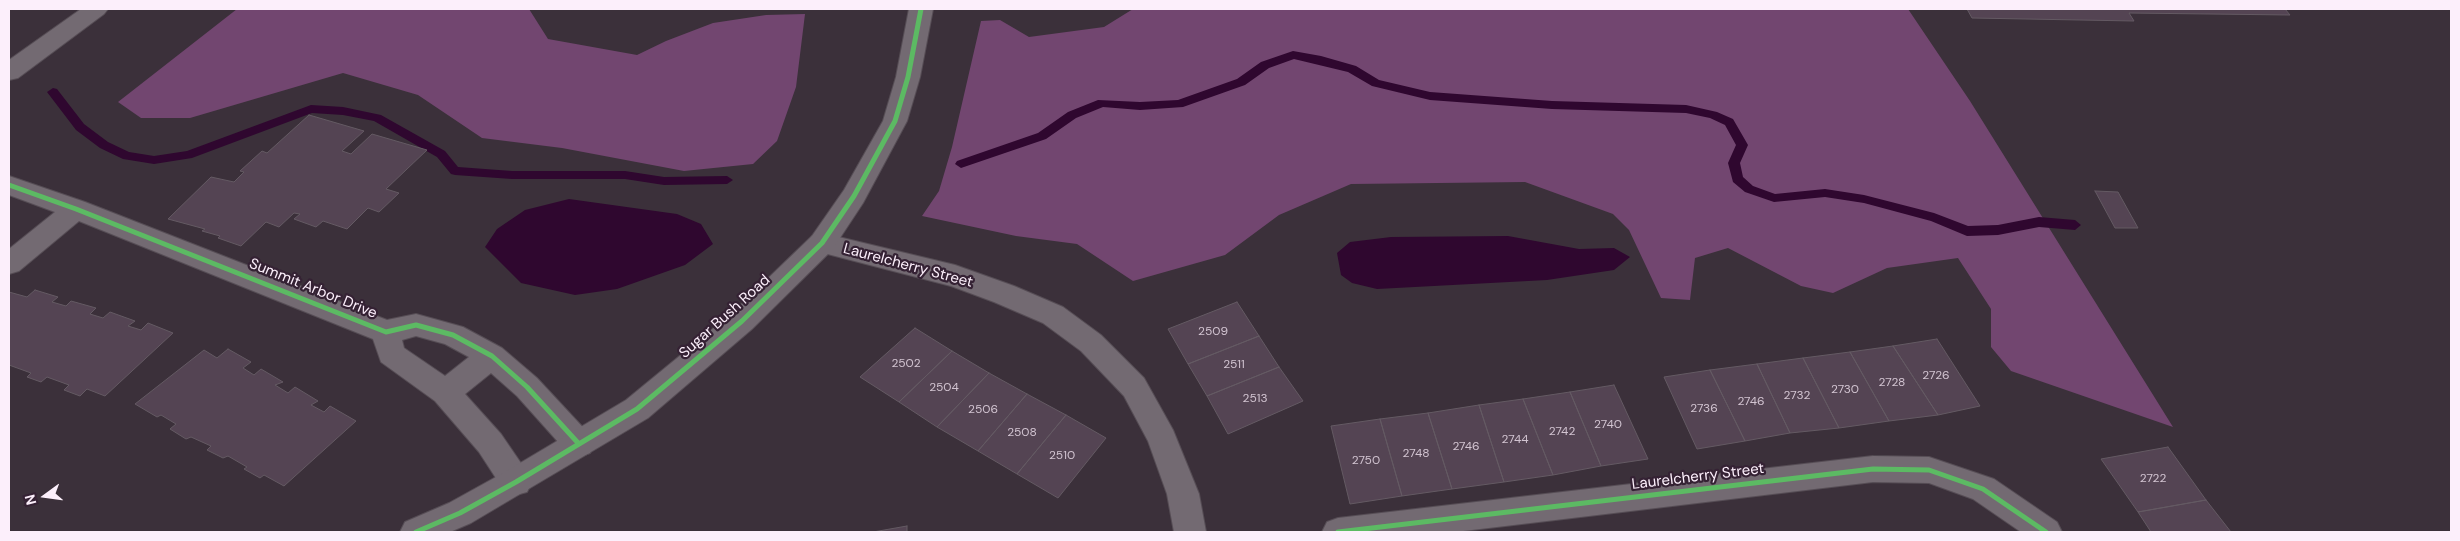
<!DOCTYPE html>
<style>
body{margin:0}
#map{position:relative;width:2460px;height:541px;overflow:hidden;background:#3b303a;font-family:"DM Sans",sans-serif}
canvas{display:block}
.frame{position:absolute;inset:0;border:10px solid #fceffb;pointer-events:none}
.north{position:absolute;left:20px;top:471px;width:50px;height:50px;-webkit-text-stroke:4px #352234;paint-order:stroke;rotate:256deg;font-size:14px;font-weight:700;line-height:20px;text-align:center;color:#fceffb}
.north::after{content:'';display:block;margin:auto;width:18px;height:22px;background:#fceffb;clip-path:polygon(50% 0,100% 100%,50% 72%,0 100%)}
</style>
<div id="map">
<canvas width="2460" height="541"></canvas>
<div class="frame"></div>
<div class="north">N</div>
</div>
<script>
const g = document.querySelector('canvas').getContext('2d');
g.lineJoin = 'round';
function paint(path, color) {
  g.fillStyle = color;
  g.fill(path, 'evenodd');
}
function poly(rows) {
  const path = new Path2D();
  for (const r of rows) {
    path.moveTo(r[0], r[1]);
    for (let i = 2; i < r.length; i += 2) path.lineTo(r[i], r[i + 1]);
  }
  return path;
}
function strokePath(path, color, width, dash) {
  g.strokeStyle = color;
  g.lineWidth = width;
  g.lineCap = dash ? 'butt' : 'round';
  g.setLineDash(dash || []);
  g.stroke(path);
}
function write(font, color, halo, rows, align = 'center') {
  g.font = font + ' "DM Sans",sans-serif';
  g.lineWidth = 4.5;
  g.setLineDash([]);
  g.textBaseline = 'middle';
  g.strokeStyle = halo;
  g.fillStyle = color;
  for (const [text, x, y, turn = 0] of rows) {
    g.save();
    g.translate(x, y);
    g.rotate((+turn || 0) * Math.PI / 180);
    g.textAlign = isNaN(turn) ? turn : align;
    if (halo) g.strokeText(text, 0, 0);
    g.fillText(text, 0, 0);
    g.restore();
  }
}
paint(poly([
 [237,9,529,9,548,39,637,55,666,41,713,23,766,15,805,14,796,87,777,141,753,164,684,171,562,148,482,138,418,95,343,73,190,118,141,118,118,102],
 [1133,9,1908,9,1970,101,2173,427,2011,371,1991,347,1991,309,1958,258,1887,268,1833,293,1801,286,1728,248,1695,258,1690,300,1661,298,1629,230,1613,214,1525,182,1351,184,1279,215,1225,255,1133,281,1077,244,1016,236,922,216,939,191,952,147,981,21,1000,20,1029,37,1104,27]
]), '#724670');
paint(poly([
 [569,199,677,214,701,224,713,244,685,265,617,289,575,295,521,283,485,247,497,229,525,210],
 [1508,236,1579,249,1614,248,1630,257,1614,270,1547,280,1377,289,1352,283,1341,275,1337,253,1350,242,1391,237]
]), '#2f072f');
paint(poly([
 [1293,51,1321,56,1356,66,1379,80,1430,92,1552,101,1686,105,1717,112,1733,119,1748,145,1740,163,1743,177,1753,186,1775,194,1825,189,1864,195,1934,213,1968,226,1998,225,2039,217,2075,220,2081,225,2075,230,2039,227,1998,235,1967,236,1931,221,1864,203,1825,197,1774,202,1745,192,1733,182,1728,163,1736,145,1725,125,1710,118,1686,113,1552,109,1430,100,1372,86,1348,72,1294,59,1269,68,1245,85,1183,107,1140,110,1103,107,1076,118,1046,139,961,168,955,164,957,161,1038,133,1068,112,1098,100,1140,102,1178,100,1237,79,1261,62,1293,51],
 [53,88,57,89,84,124,108,142,129,152,154,156,187,151,311,105,343,107,381,115,445,151,458,167,512,171,625,171,664,177,727,176,733,180,727,184,664,185,625,179,512,179,455,175,451,174,437,157,374,121,343,115,312,113,192,158,154,164,123,159,100,148,76,130,47,92,53,88]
]), '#2f072f');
const building = poly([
 [1967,9,2285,9,2290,15,2129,13,2134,21,1972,18,1967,9],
 [309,115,364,131,342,151,351,154,372,134,427,150,386,189,399,193,379,212,368,208,347,229,323,221,316,227,294,219,300,214,294,213,279,227,266,222,241,246,218,238,220,236,202,231,205,229,168,219,211,177,234,182,244,172,240,171,262,151,267,153,309,115],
 [2095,191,2118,192,2138,228,2115,228,2095,191],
 [35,290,58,297,52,302,66,306,71,301,96,308,90,314,103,318,110,312,135,321,128,326,141,330,148,323,173,333,105,396,87,389,80,396,64,390,69,385,47,377,41,382,27,377,31,373,9,365,9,292,27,297,35,290],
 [1237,302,1259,336,1188,364,1168,329,1237,302],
 [915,328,952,351,899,402,860,377,915,328],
 [1259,336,1279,367,1207,396,1188,364,1259,336],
 [1937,339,1980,406,1938,415,1893,346,1937,339],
 [1893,346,1938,415,1889,421,1850,352,1893,346],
 [228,349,251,362,243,368,254,375,261,369,283,382,275,385,288,393,295,387,318,401,311,405,324,412,330,406,356,421,284,486,264,475,260,478,244,469,247,467,228,456,223,458,207,450,211,446,191,437,186,439,170,429,176,424,161,415,157,417,135,404,204,350,217,358,228,349],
 [952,351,989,373,937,427,899,402,952,351],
 [1850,352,1889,421,1839,428,1803,358,1850,352],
 [1803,358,1839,428,1790,433,1757,364,1803,358],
 [1757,364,1790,433,1745,441,1710,370,1757,364],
 [1279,367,1303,401,1228,434,1207,396,1279,367],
 [1710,370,1745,441,1697,449,1664,377,1710,370],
 [989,373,1027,394,978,451,937,427,989,373],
 [1614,385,1648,459,1601,466,1570,392,1614,385],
 [1570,392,1601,466,1553,475,1523,399,1570,392],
 [1027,394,1066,415,1017,474,978,451,1027,394],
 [1523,399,1553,475,1504,482,1479,405,1523,399],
 [1479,405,1504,482,1452,489,1428,413,1479,405],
 [1428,413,1452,489,1402,496,1380,419,1428,413],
 [1066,415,1106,438,1058,498,1017,474,1066,415],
 [1380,419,1402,496,1350,504,1331,426,1380,419],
 [2168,447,2206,500,2138,512,2101,459,2168,447],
 [2206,500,2231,532,2151,532,2138,512,2206,500],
 [907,526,907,532,873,532,907,526]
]);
paint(building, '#544453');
strokePath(building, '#645a63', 1);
const minor = poly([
 [81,9,108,9,104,14,18,78,9,80,9,60,81,9],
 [9,176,85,202,387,320,416,314,463,327,502,348,537,378,590,435,594,444,590,453,579,457,568,453,517,396,491,373,465,394,501,434,527,472,532,482,527,492,516,495,505,492,479,452,435,401,381,362,373,339,79,221,19,271,9,274,9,249,55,212,9,195,9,176],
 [416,336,445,344,469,357,445,376,404,348,402,340,416,336],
 [822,233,955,265,1014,286,1063,307,1101,335,1144,378,1173,430,1199,494,1206,532,1174,532,1167,494,1148,441,1124,396,1081,351,1043,323,994,302,951,286,812,250,808,243,812,236,822,233],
 [1873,456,1929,457,1994,479,2057,522,2062,532,2021,532,1973,499,1929,483,1873,482,1455,532,1322,532,1327,522,1338,518,1873,456]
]);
const tertiary = poly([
 [909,9,933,9,920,77,907,121,863,203,832,250,752,329,648,418,471,523,450,532,400,532,405,522,449,503,505,472,626,400,732,313,812,236,844,190,883,121,896,77,909,9]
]);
strokePath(minor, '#564d55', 2);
strokePath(tertiary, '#564d55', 2);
paint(minor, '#736a72');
paint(tertiary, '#736a72');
strokePath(poly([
 [9,185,76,209,386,332,416,325,453,335,492,356,527,387,579,444],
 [416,532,460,513,516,482,637,409,742,321,822,243,854,196,895,121,908,77,921,9],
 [1338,532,1873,469,1929,470,1983,489,2046,532]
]), '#5cba63', 5);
write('12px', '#d2c4d1', null, [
 ["2509",1213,332],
 ["2502",906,364],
 ["2511",1234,365],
 ["2726",1936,376],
 ["2728",1892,383],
 ["2504",944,388],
 ["2730",1845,390],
 ["2732",1797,396],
 ["2513",1255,399],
 ["2746",1751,402],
 ["2736",1704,409],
 ["2506",983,410],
 ["2740",1608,425],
 ["2742",1562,432],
 ["2508",1022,433],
 ["2744",1515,440],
 ["2746",1466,447],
 ["2748",1416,454],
 ["2510",1062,456],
 ["2750",1366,461],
 ["2722",2153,479]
]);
write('15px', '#fceffb', '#352234', [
 ["Laurelcherry Street",908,266,15],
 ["Summit Arbor Drive",313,289,22],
 ["Sugar Bush Road",725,317,-42],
 ["Laurelcherry Street",1698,477,-7]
]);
</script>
